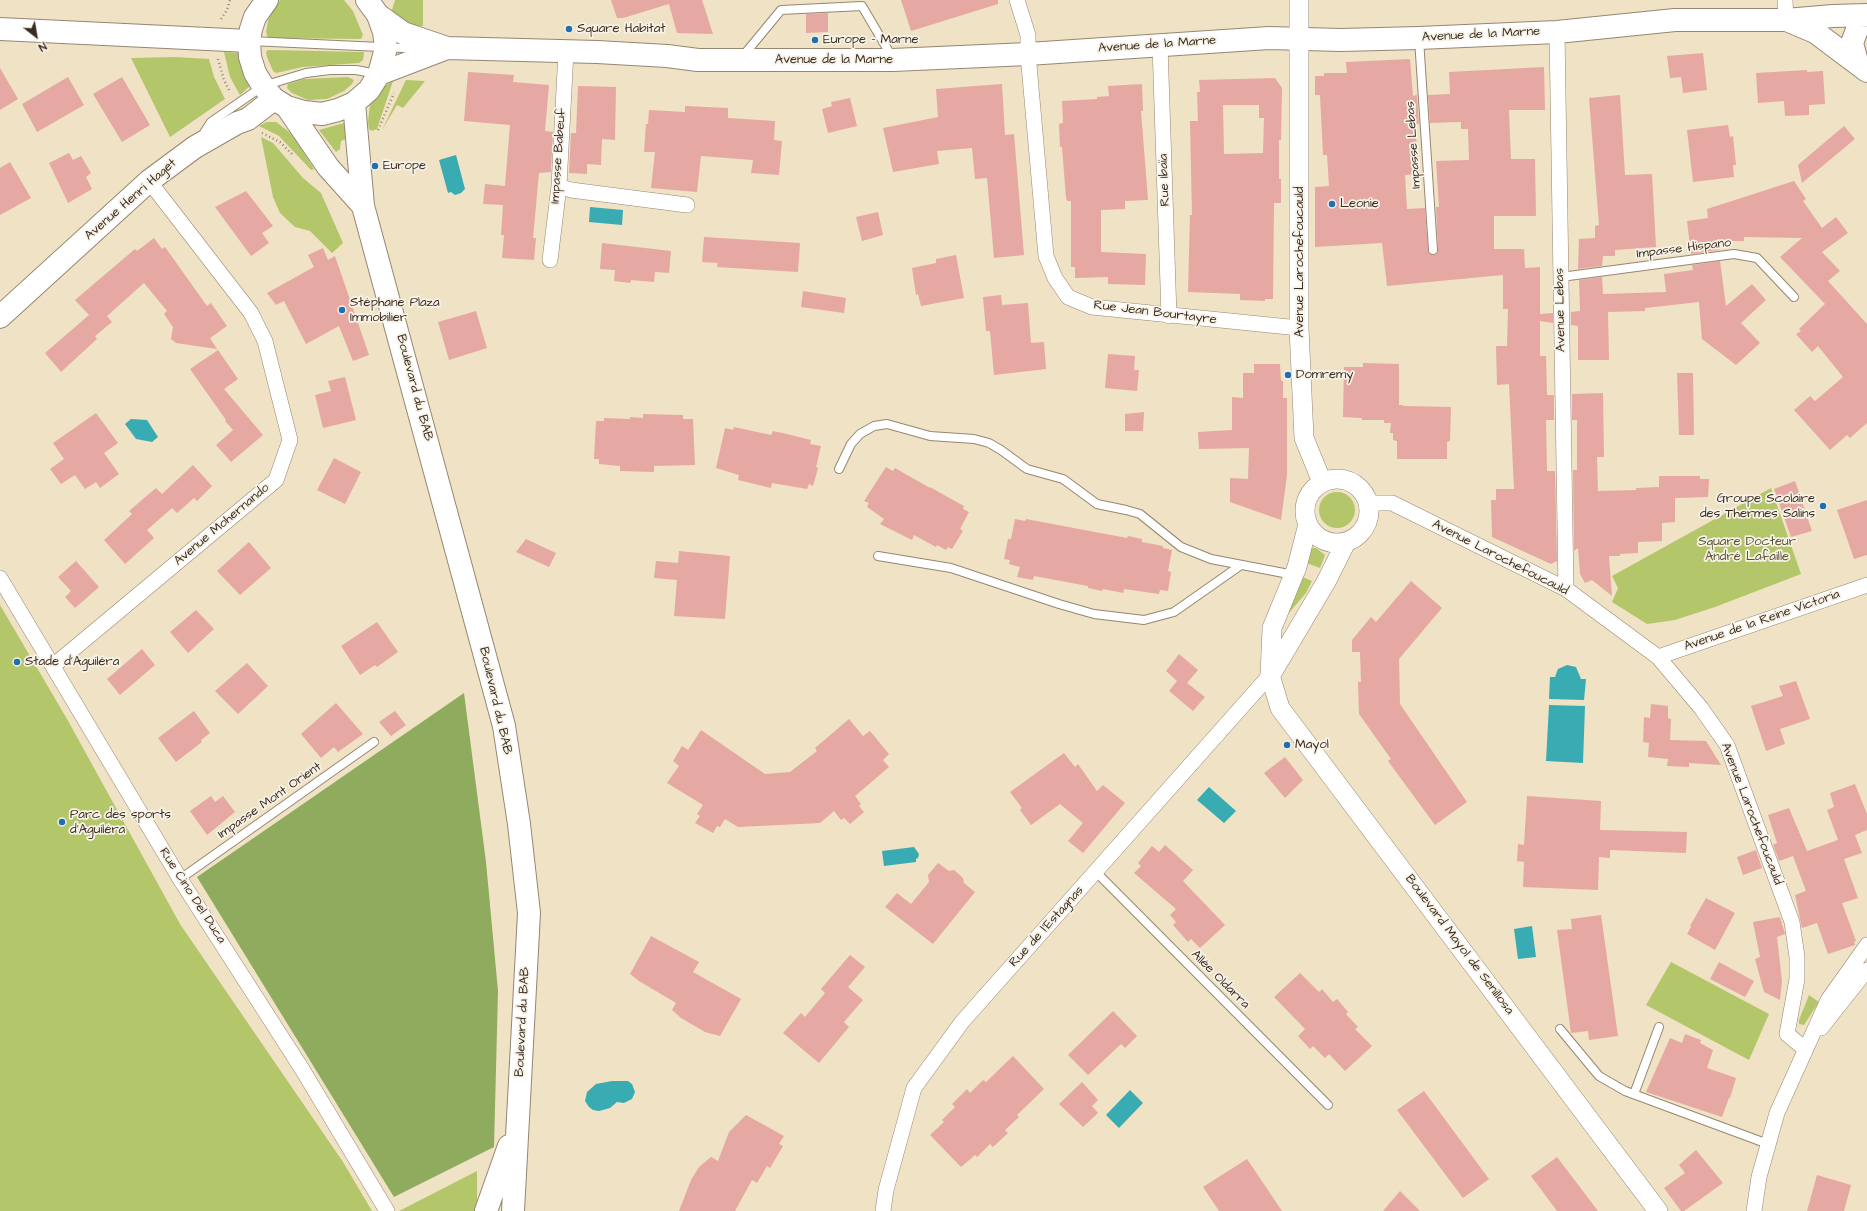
<!DOCTYPE html>
<meta charset="utf-8">
<style>
body{margin:0}
#map{position:relative;width:1867px;height:1211px;overflow:hidden;background:#f0e2c4;font-family:"Architects Daughter",sans-serif}
canvas{display:block}
.north{position:absolute;left:16px;top:16px;width:40px;height:40px;-webkit-text-stroke:3px #f7f3e8;paint-order:stroke;rotate:149deg;font-size:11px;font-weight:700;line-height:16px;text-align:center;color:#3b2a1e}
.north::after{content:'';display:block;margin:auto;width:14px;height:18px;background:#3b2a1e;clip-path:polygon(50% 0,100% 100%,50% 72%,0 100%)}
</style>
<div id="map">
<canvas width="1867" height="1211"></canvas>
<div class="north">N</div>
</div>
<script>
const g = document.querySelector('canvas').getContext('2d');
g.lineJoin = 'round';
function paint(path, color) {
  g.fillStyle = color;
  g.fill(path, 'evenodd');
}
function poly(rows) {
  const path = new Path2D();
  for (const r of rows) {
    if (r.length === 3) {
      path.moveTo(r[0] + r[2], r[1]);
      path.arc(r[0], r[1], r[2], 0, 2 * Math.PI);
      continue;
    }
    path.moveTo(r[0], r[1]);
    for (let i = 2; i < r.length; i += 2) path.lineTo(r[i], r[i + 1]);
  }
  return path;
}
function strokePath(path, color, width, dash) {
  g.strokeStyle = color;
  g.lineWidth = width;
  g.lineCap = dash ? 'butt' : 'round';
  g.setLineDash(dash || []);
  g.stroke(path);
}
function write(font, color, halo, rows, align = 'center') {
  g.font = font + ' "Architects Daughter",sans-serif';
  g.lineWidth = 3.5;
  g.setLineDash([]);
  g.textBaseline = 'middle';
  g.strokeStyle = halo;
  g.fillStyle = color;
  for (const [text, x, y, turn = 0] of rows) {
    g.save();
    g.translate(x, y);
    g.rotate((+turn || 0) * Math.PI / 180);
    g.textAlign = isNaN(turn) ? turn : align;
    if (halo) g.strokeText(text, 0, 0);
    g.fillText(text, 0, 0);
    g.restore();
  }
}
paint(poly([
 [280,0,344,0,353,11,363,35,361,39,268,38,266,32,268,21,273,9],
 [395,0,423,0,423,26,411,27,394,20,392,10],
 [268,50,364,52,363,60,359,63,303,67,276,73,273,71,267,57,266,52],
 [224,52,239,53,244,71,250,86,240,95,230,77],
 [176,57,209,59,214,77,225,99,170,137,131,58],
 [348,77,354,80,352,84,344,91,327,99,308,100,292,93,287,88,288,84,304,79],
 [406,80,425,81,403,108,397,105,382,130],
 [393,81,377,129,372,131,369,129,368,122,370,104,375,92],
 [267,122,276,122,288,131,297,142,314,169,311,170,279,136,259,126],
 [344,123,346,124,348,138,341,141,340,149,336,152,319,130],
 [261,137,273,143,303,178,321,193,343,243,332,253,310,231,295,227,280,213,273,197],
 [1771,488,1801,574,1715,607,1675,620,1647,624,1612,602,1618,588,1612,576],
 [1337,510,18],
 [1311,548,1316,548,1325,555,1320,568,1304,562],
 [1298,575,1312,581,1306,593,1288,614],
 [0,605,67,719,180,924,343,1162,372,1211,0,1211],
 [1671,962,1769,1014,1749,1060,1646,1005],
 [1809,995,1819,1002,1804,1025,1799,1024,1799,1020],
 [477,1171,477,1211,399,1211]
]), '#b4c66a');
paint(poly([
 [464,693,486,862,498,991,494,1147,394,1197,197,877]
]), '#8fab5e');
paint(poly([
 [456,155,465,189,461,193,455,195,451,192,448,193,439,160],
 [590,207,623,210,622,225,589,222],
 [131,419,147,420,158,437,152,442,136,439,125,424],
 [1567,665,1576,667,1581,679,1586,679,1584,700,1549,699,1550,677,1555,677,1558,669],
 [1549,705,1585,706,1583,763,1546,761],
 [1209,787,1236,811,1224,823,1197,800],
 [914,847,919,854,918,858,916,859,916,862,884,866,882,851],
 [1532,926,1536,957,1518,959,1514,929],
 [612,1081,628,1081,632,1084,635,1092,632,1099,624,1103,617,1102,610,1108,599,1111,593,1110,589,1107,585,1101,587,1092,596,1084],
 [1130,1090,1143,1103,1119,1128,1106,1115]
]), '#39abb2');
paint(poly([
 [611,0,702,0,713,34,677,33,669,4,623,18,617,18],
 [901,0,998,0,998,4,911,31],
 [828,13,828,32,806,33,806,14],
 [1703,53,1707,90,1683,93,1681,77,1670,78,1667,56],
 [1410,59,1413,96,1417,95,1419,124,1415,124,1419,174,1405,175,1407,209,1425,208,1428,250,1429,253,1433,255,1436,254,1438,250,1436,207,1439,207,1436,161,1469,160,1468,129,1461,129,1461,122,1430,123,1428,95,1450,94,1449,72,1544,67,1545,110,1509,110,1511,159,1535,159,1536,216,1494,216,1494,249,1524,249,1525,268,1540,267,1540,314,1553,313,1553,323,1540,321,1540,356,1546,356,1547,395,1554,395,1554,420,1546,420,1547,471,1555,471,1557,561,1551,564,1492,537,1491,500,1496,500,1496,489,1514,489,1509,384,1497,385,1496,346,1507,346,1508,309,1503,309,1503,275,1387,286,1382,243,1315,247,1315,187,1329,186,1327,155,1323,155,1320,95,1315,95,1315,76,1324,76,1324,73,1347,73,1346,62],
 [0,68,18,99,0,110],
 [1807,70,1807,72,1823,71,1825,104,1809,105,1809,115,1785,116,1784,101,1758,103,1756,73],
 [468,72,514,75,513,82,549,85,545,131,553,132,551,172,539,173,533,238,536,238,534,260,502,258,504,235,501,235,503,205,483,204,485,184,505,186,510,125,464,121],
 [68,77,84,105,37,132,22,104],
 [122,77,150,125,122,142,93,94],
 [1275,78,1282,88,1281,140,1279,140,1279,179,1281,179,1281,203,1274,203,1273,299,1265,299,1265,301,1240,300,1240,294,1188,292,1190,215,1192,215,1190,121,1198,121,1197,92,1200,92,1199,80],
 [1223,105,1259,105,1259,118,1264,118,1263,153,1224,154],
 [1002,84,1005,135,1014,134,1024,255,994,258,987,178,975,179,972,148,937,151,939,164,893,172,883,128,938,117,936,89],
 [1142,84,1143,111,1141,111,1148,200,1125,201,1125,209,1101,210,1101,252,1146,254,1145,285,1108,284,1108,277,1075,278,1075,267,1071,267,1071,201,1067,201,1066,198,1062,147,1060,147,1059,124,1063,123,1062,101,1097,99,1097,97,1109,96,1108,86],
 [578,86,616,87,615,140,602,139,601,165,587,164,587,174,569,173,571,133,576,133],
 [1620,95,1625,175,1652,174,1656,247,1615,250,1615,256,1603,256,1602,266,1578,269,1579,239,1595,238,1595,226,1599,225,1589,98],
 [850,98,857,126,828,133,822,109,832,106,831,102],
 [685,106,728,108,728,118,775,121,774,140,782,141,779,175,751,173,753,160,701,156,697,192,651,188,655,152,644,152,646,124,648,124,649,110,685,112],
 [1728,125,1730,137,1733,136,1736,165,1733,165,1734,177,1693,182,1687,130],
 [1844,126,1855,139,1802,183,1798,165],
 [69,153,73,160,81,156,91,173,86,177,92,189,68,203,49,163],
 [10,162,31,198,0,215,0,168],
 [1794,181,1806,199,1803,201,1822,228,1836,217,1848,233,1822,252,1840,271,1828,281,1867,324,1867,423,1850,438,1847,435,1830,450,1794,410,1810,396,1815,401,1843,377,1818,346,1812,352,1796,334,1801,331,1799,329,1825,304,1780,257,1802,238,1744,237,1744,241,1718,241,1719,250,1691,254,1687,221,1708,218,1707,209],
 [246,191,273,226,262,233,269,243,251,256,215,207],
 [878,212,883,235,862,241,856,217],
 [704,237,800,243,798,272,717,267,718,263,702,262],
 [154,238,162,249,165,247,170,254,207,306,211,303,227,326,210,338,217,349,176,343,171,339,173,327,164,314,167,311,144,283,107,316,112,322,95,336,97,339,61,372,45,353,89,315,75,300,135,249,137,251],
 [602,243,671,251,669,273,655,272,654,282,631,280,630,283,614,281,615,270,600,269],
 [323,248,328,260,335,256,369,355,353,361,339,326,306,344,284,301,276,305,267,293,314,267,308,255],
 [956,255,964,298,921,306,918,294,916,295,912,268,936,263,936,259],
 [1720,261,1726,306,1752,284,1766,300,1741,323,1760,343,1736,365,1702,339,1699,302,1645,308,1645,311,1608,312,1609,360,1578,360,1578,326,1571,325,1571,312,1580,311,1579,280,1602,277,1603,294,1666,292,1664,274,1693,270,1692,265],
 [803,291,846,298,844,313,801,307],
 [1001,295,1002,305,1028,303,1031,343,1044,342,1046,369,994,375,990,331,986,331,983,297],
 [476,311,487,348,449,360,438,322],
 [218,350,238,379,224,389,263,435,231,462,216,445,233,430,225,421,226,420,190,369],
 [1108,354,1135,356,1134,370,1139,370,1137,391,1105,388],
 [1363,363,1399,364,1399,405,1403,405,1403,406,1451,407,1450,441,1447,442,1447,459,1397,459,1397,441,1393,440,1393,433,1390,433,1391,423,1384,423,1384,420,1362,420,1362,418,1343,417,1344,367,1363,367],
 [1254,364,1280,364,1281,381,1283,381,1283,398,1287,398,1287,475,1281,520,1230,502,1230,478,1248,479,1249,448,1199,449,1198,432,1232,430,1232,397,1243,398,1243,373,1254,373],
 [1677,373,1693,373,1694,435,1679,435],
 [345,377,356,420,323,428,315,395,331,391,328,381],
 [1603,393,1604,457,1597,457,1598,491,1636,490,1636,488,1659,487,1659,476,1700,476,1700,479,1709,479,1708,497,1675,498,1675,522,1662,523,1662,541,1638,542,1638,553,1620,554,1620,556,1609,556,1612,596,1592,580,1585,583,1580,574,1578,548,1574,551,1573,470,1577,470,1577,420,1572,420,1572,394],
 [1144,412,1143,431,1125,431,1125,414],
 [96,413,118,443,104,453,119,474,100,488,96,482,85,489,75,475,61,484,50,469,64,459,53,443],
 [643,414,683,415,683,419,693,419,695,465,654,466,654,472,620,471,620,466,599,464,599,459,594,459,596,421,604,421,604,418,630,419,630,417,643,418],
 [734,427,771,435,773,431,787,434,811,440,810,444,821,446,816,467,818,468,813,486,809,484,807,489,772,483,771,488,738,480,739,475,716,468,725,428,733,430],
 [334,458,361,472,345,504,317,490],
 [193,465,212,486,197,501,194,498,177,513,172,508,147,530,154,538,125,564,104,540,132,514,129,511,156,488,162,494],
 [886,467,893,471,895,468,930,488,930,487,944,495,964,506,963,509,969,512,960,529,963,531,952,549,948,547,946,550,937,545,936,547,914,535,912,540,880,524,884,519,867,507,869,503,864,501],
 [1795,481,1812,531,1791,537,1774,489],
 [1867,500,1867,555,1854,559,1837,510],
 [1015,519,1025,521,1026,519,1127,538,1128,536,1142,539,1142,542,1163,546,1163,548,1172,550,1168,571,1171,572,1168,591,1160,590,1159,594,1124,589,1123,593,1103,589,1102,591,1088,588,1088,586,1034,576,1033,580,1017,577,1020,567,1009,564,1010,560,1004,559,1008,539,1011,539],
 [526,539,556,553,549,567,516,552],
 [249,542,271,568,240,595,217,571],
 [679,551,730,556,725,619,674,616,677,580,654,578,656,561,678,563],
 [76,561,99,587,75,608,65,597,71,591,58,577],
 [1411,581,1442,608,1399,659,1400,704,1467,802,1435,825,1388,761,1391,759,1359,714,1358,682,1361,682,1360,652,1352,652,1352,640,1371,617,1376,622],
 [196,610,214,629,188,653,170,632],
 [377,622,398,652,377,667,375,665,360,675,341,646],
 [142,649,155,665,120,695,107,679],
 [1179,654,1198,670,1187,683,1205,697,1193,711,1169,691,1177,681,1166,671],
 [247,663,268,686,238,714,215,691],
 [1796,681,1810,719,1780,729,1785,744,1766,751,1751,706,1783,696,1779,686],
 [336,703,363,734,338,752,334,747,321,758,301,734],
 [1651,704,1668,706,1668,718,1671,719,1670,740,1706,741,1721,765,1689,763,1689,767,1667,766,1668,759,1648,757,1649,743,1643,742,1644,717,1650,718],
 [194,711,210,733,201,740,202,742,176,762,158,738],
 [395,711,406,725,391,736,379,722],
 [849,719,863,736,870,731,889,754,883,760,889,767,855,796,861,804,859,806,864,812,850,824,844,818,841,820,834,811,820,823,738,827,725,819,720,827,717,826,713,833,695,823,700,816,697,814,703,805,667,783,679,766,673,761,682,746,688,750,701,730,765,774,790,772,817,751,815,748],
 [1064,753,1075,767,1078,764,1097,791,1103,785,1125,803,1083,853,1068,841,1083,823,1060,804,1031,825,1020,810,1022,808,1010,792],
 [1285,757,1303,780,1285,798,1264,773],
 [1855,784,1867,814,1867,830,1855,835,1862,853,1844,859,1858,898,1842,903,1856,941,1854,942,1855,945,1828,954,1817,923,1802,928,1795,895,1806,891,1793,856,1779,861,1773,845,1777,843,1768,815,1789,808,1807,851,1838,840,1827,810,1834,807,1830,793],
 [211,796,215,802,223,796,235,812,207,835,190,811],
 [1527,796,1601,801,1600,830,1687,832,1686,853,1610,850,1610,858,1599,857,1598,890,1523,887,1524,862,1517,861,1518,844,1524,845],
 [1165,845,1193,870,1183,881,1225,925,1200,948,1191,939,1188,942,1173,925,1176,922,1170,915,1176,909,1134,873,1141,866,1138,863,1152,846,1159,852],
 [1756,850,1762,868,1743,875,1737,857],
 [938,863,949,871,954,870,963,878,964,883,975,892,933,944,885,907,897,893,911,904,929,882,928,875],
 [1706,898,1735,913,1715,950,1687,934,1691,927,1690,926],
 [1601,915,1618,1036,1589,1040,1588,1031,1571,1033,1557,930,1572,929,1571,919],
 [1780,917,1785,934,1777,937,1782,981,1780,1000,1764,992,1755,959,1760,957,1753,922],
 [651,936,699,962,693,972,741,999,720,1036,705,1032,681,1018,672,1010,676,1003,639,981,630,974],
 [850,955,865,967,848,987,863,1000,844,1022,849,1027,819,1063,783,1033,801,1013,805,1017,825,993,821,989],
 [1719,962,1754,981,1745,997,1710,979],
 [1300,973,1319,992,1322,989,1333,1002,1337,999,1348,1012,1346,1014,1358,1027,1355,1029,1372,1046,1345,1071,1329,1054,1325,1058,1313,1046,1310,1049,1298,1036,1305,1029,1274,997],
 [1113,1011,1137,1036,1125,1048,1121,1044,1088,1075,1068,1055],
 [1685,1034,1701,1040,1700,1043,1713,1050,1707,1068,1736,1078,1730,1098,1729,1098,1722,1117,1646,1092,1670,1038,1682,1043],
 [1013,1056,1044,1089,1017,1115,1019,1117,1005,1130,1008,1133,993,1147,990,1144,977,1157,975,1155,961,1167,930,1135,944,1122,942,1120,955,1107,952,1104,967,1089,970,1093,983,1080,986,1082],
 [1082,1082,1098,1100,1092,1106,1098,1113,1083,1127,1059,1104],
 [1424,1091,1489,1179,1463,1198,1397,1110],
 [746,1115,784,1136,779,1144,783,1146,770,1168,767,1166,757,1183,752,1180,735,1211,679,1211,691,1180,699,1167,711,1157,718,1161,729,1132],
 [1696,1150,1723,1183,1684,1211,1681,1211,1664,1188,1685,1173,1679,1165],
 [1557,1157,1598,1211,1557,1211,1531,1176],
 [1247,1159,1282,1211,1219,1211,1203,1187],
 [1817,1175,1851,1185,1844,1211,1807,1211],
 [1400,1191,1420,1211,1383,1211]
]), '#e6a8a3');
const service = poly([
 [1419,39,1433,250],
 [250,41,424,49],
 [743,56,781,10,862,6,892,57],
 [202,136,211,122,263,86,306,73,330,70,356,70,377,74],
 [1561,277,1734,254,1757,258,1794,297],
 [839,469,851,444,860,434,874,426,887,424,930,436,974,439,989,443,1001,450,1027,469,1063,479,1097,504,1126,510,1140,514,1181,547,1211,559,1294,575],
 [878,556,951,568,1059,604,1094,614,1144,620,1174,612,1241,565],
 [1096,872,1328,1105],
 [180,879,374,742],
 [1560,1029,1599,1076,1625,1091,1768,1144],
 [1634,1094,1659,1027]
]);
const minor = poly([
 [1017,0,1028,35,1028,54,1046,256,1055,278,1068,297,1092,307,1299,328],
 [1785,0,1786,20],
 [1557,32,1566,589],
 [1160,45,1169,316],
 [559,186,571,190,687,205],
 [550,260,559,186,566,51],
 [1369,503,1392,503,1566,589,1658,657,1701,708,1727,745,1792,922,1797,957,1797,979,1787,1034,1805,1049],
 [0,578,180,879,302,1069,387,1211],
 [1658,657,1867,585],
 [53,666,276,480,290,440,265,341,251,313,149,181],
 [1821,1028,1867,970],
 [883,1211,886,1190,914,1088,962,1022,1270,675],
 [1754,1211,1759,1177,1777,1113,1828,1000,1867,945]
]);
const tertiary = poly([
 [1299,0,1299,328,1304,438,1322,482],
 [1337,511,32],
 [1308,524,1297,567,1272,628,1270,675,1280,708,1658,1211],
 [1272,673,1326,582,1346,542]
]);
const secondary = poly([
 [378,15,403,33,447,48,597,52,667,56,698,60,893,60,1028,54,1269,38,1341,40,1419,38,1557,32,1675,20,1786,20,1833,16,1867,15],
 [1789,21,1815,32,1867,71],
 [0,29,249,41],
 [1857,62,1852,43,1858,27,1867,18],
 [379,74,447,48],
 [0,317,149,181,195,147,237,123,248,119,274,99]
]);
const primary = poly([
 [267,0,255,17,251,29,249,41,250,57,255,73,263,86,274,99,287,107,304,112,322,114,338,110,354,103,369,90,379,74,386,48,384,32,378,15,367,0],
 [354,103,363,206,504,726,519,824,529,913,513,1211],
 [287,107,328,167,363,206],
 [486,1211,509,1146]
]);
strokePath(service, '#968671', 10);
strokePath(minor, '#968671', 16);
strokePath(tertiary, '#968671', 20);
strokePath(secondary, '#968671', 24);
strokePath(primary, '#968671', 24);
strokePath(poly([
 [221,19,227,10,230,0],
 [218,59,224,80,230,92],
 [378,130,394,93],
 [262,133,280,142,292,154]
]), '#968671', 2.5, [1, 3]);
strokePath(service, '#fff', 8);
strokePath(minor, '#fff', 15);
strokePath(tertiary, '#fff', 19);
strokePath(secondary, '#fff', 22);
strokePath(primary, '#fff', 22);
for (const [x, y, r, color] of [
 [569,29,4,"#1f6fb2"],
 [815,40,4,"#1f6fb2"],
 [375,166,4,"#1f6fb2"],
 [1332,204,4,"#1f6fb2"],
 [342,310,4,"#1f6fb2"],
 [1288,375,4,"#1f6fb2"],
 [1823,506,4,"#1f6fb2"],
 [17,662,4,"#1f6fb2"],
 [1287,745,4,"#1f6fb2"],
 [62,822,4,"#1f6fb2"]
]) {
  const dot = new Path2D();
  dot.arc(x, y, r, 0, 2 * Math.PI);
  g.fillStyle = color;
  g.fill(dot);
  strokePath(dot, '#f7f3e8', 1.5);
}
write('13px', '#3b2a1e', '#f7f3e8', [
 ["Square Habitat",577,29],
 ["Europe - Marne",823,40],
 ["Europe",383,166],
 ["Leonie",1340,204],
 ["Stéphane Plaza",350,303],
 ["Immobilier",350,318],
 ["Domremy",1296,375],
 ["Groupe Scolaire",1815,499,"right"],
 ["des Thermes Salins",1815,514,"right"],
 ["Stade d'Aguiléra",25,662],
 ["Mayol",1295,745],
 ["Parc des sports",70,815],
 ["d'Aguiléra",70,830]
], 'left');
write('13px', '#3b2a1e', '#f7f3e8', [
 ["Avenue de la Marne",1481,35,-3],
 ["Avenue de la Marne",1157,45,-4],
 ["Avenue de la Marne",834,60],
 ["Impasse Lebas",1414,145,-94],
 ["Impasse Babeuf",559,156,-86],
 ["Rue Ibaïa",1165,180,-92],
 ["Avenue Henri Haget",131,200,-41],
 ["Impasse Hispano",1684,249,-7],
 ["Avenue Larochefoucauld",1300,262,-90],
 ["Avenue Lebas",1561,310,-91],
 ["Rue Jean Bourtayre",1155,313,7],
 ["Boulevard du BAB",414,388,75],
 ["Avenue Mohernando",222,525,-40],
 ["Avenue Larochefoucauld",1500,558,27],
 ["Avenue de la Reine Victoria",1762,621,-19],
 ["Boulevard du BAB",495,701,77],
 ["Impasse Mont Orient",270,801,-35],
 ["Avenue Larochefoucauld",1751,814,69],
 ["Rue Cino Del Duca",192,896,57],
 ["Rue de l'Estagnas",1047,927,-48],
 ["Boulevard Mayol de Senillosa",1459,945,53],
 ["Allée Oldarra",1220,980,45],
 ["Boulevard du BAB",523,1022,-87]
]);
write('13px', '#595131', '#f7f3e8', [
 ["Square Docteur",1747,542],
 ["André Lafaille",1747,557]
]);
</script>
